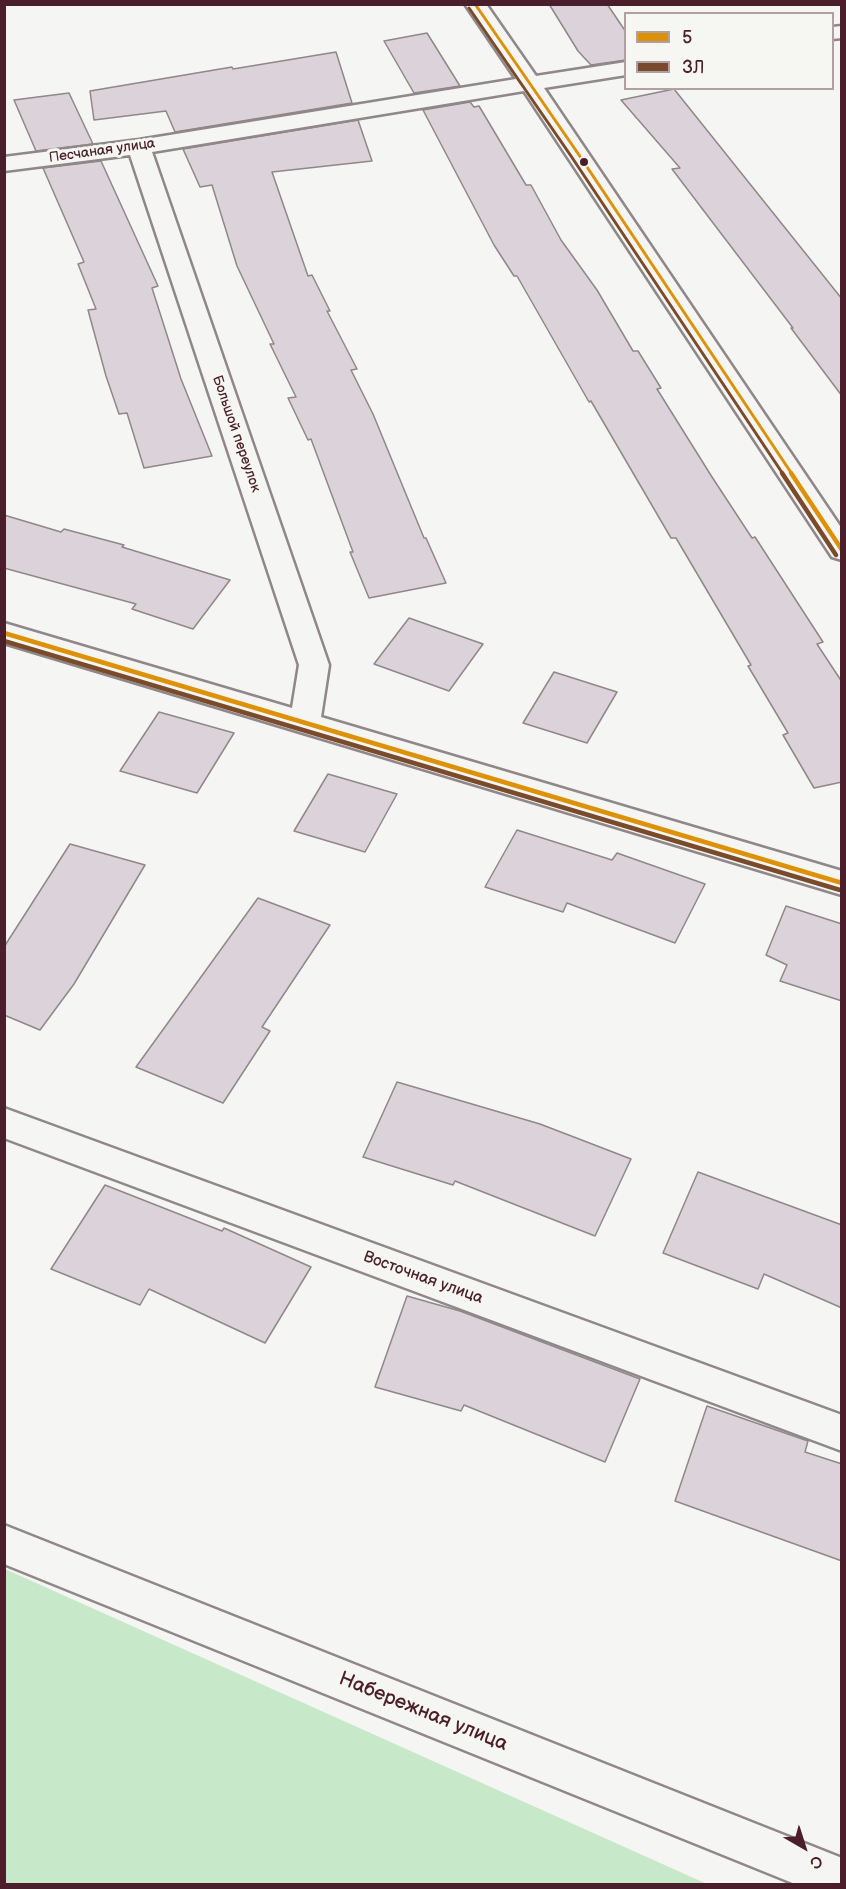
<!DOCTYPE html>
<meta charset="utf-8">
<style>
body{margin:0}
#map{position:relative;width:846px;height:1889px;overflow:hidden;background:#f5f5f3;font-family:"Balsamiq Sans",sans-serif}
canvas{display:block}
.frame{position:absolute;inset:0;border:6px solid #4a1f2b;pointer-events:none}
.legend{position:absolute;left:624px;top:12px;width:210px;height:78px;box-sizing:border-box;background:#f6f6f2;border:2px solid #b1a0a2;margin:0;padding:8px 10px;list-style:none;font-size:18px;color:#4a1f2b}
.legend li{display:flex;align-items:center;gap:12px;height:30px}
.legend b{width:30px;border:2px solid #b1a0a2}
.north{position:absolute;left:774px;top:1817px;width:60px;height:60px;-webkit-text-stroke:4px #f6f6f2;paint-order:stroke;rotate:141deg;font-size:16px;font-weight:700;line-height:24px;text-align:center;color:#4a1f2b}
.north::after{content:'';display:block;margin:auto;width:21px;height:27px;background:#4a1f2b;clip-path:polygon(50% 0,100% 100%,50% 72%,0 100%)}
</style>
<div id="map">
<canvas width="846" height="1889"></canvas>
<div class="frame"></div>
<ul class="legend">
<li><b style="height:8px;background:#dd9206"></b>5</li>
<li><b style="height:8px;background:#7a4b2a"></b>3Л</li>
</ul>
<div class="north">С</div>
</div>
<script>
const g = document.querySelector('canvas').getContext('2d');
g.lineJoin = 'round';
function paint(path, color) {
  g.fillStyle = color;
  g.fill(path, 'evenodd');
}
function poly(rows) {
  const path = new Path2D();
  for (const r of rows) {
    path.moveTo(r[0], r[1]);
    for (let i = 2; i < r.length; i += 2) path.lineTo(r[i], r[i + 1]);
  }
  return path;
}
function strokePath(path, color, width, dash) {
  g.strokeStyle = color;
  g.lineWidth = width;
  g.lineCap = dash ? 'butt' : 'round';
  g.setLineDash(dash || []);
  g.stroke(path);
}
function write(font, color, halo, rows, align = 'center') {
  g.font = font + ' "Balsamiq Sans",sans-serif';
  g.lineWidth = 6;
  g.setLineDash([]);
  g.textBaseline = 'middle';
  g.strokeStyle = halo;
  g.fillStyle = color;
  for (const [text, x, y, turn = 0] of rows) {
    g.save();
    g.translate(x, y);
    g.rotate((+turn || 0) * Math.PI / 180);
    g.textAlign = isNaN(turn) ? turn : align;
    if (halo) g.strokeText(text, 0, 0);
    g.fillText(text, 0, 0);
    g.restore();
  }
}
paint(poly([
 [5,1569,707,1884,5,1884]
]), '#c8e9c9');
const building = poly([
 [549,4,607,4,626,32,626,60,591,65,578,51,549,4],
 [427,33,460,86,414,93,384,41,427,33],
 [336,52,352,103,175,132,166,111,94,120,90,91,232,67,233,69,336,52],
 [674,89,842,299,842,396,791,328,793,328,672,169,680,168,621,100,674,89],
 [69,93,93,144,36,151,14,100,69,93],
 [470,102,474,107,479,106,526,185,531,185,561,240,597,290,633,351,638,351,661,388,657,389,712,477,752,538,755,537,823,642,817,644,842,682,842,782,814,788,783,735,788,733,748,666,751,665,676,538,671,538,591,401,589,402,517,276,514,276,494,245,423,110,470,102],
 [358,120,372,161,272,172,308,276,312,275,330,311,327,311,357,369,351,370,373,414,424,538,426,538,446,583,369,598,350,552,353,552,311,439,308,440,288,398,296,397,270,344,274,344,237,266,212,185,200,187,183,149,358,120],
 [101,161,158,286,152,288,181,379,212,456,144,468,127,413,119,414,106,376,88,310,96,309,78,264,84,262,43,168,101,161],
 [4,515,61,532,64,529,124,545,122,547,230,580,193,629,132,609,136,604,4,568,4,515],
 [409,618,483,644,449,691,374,664,409,618],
 [554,672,617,692,587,743,523,723,554,672],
 [159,712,234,733,197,793,120,771,159,712],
 [328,774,397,794,365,852,294,831,328,774],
 [517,830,612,860,617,853,705,884,675,943,567,903,563,912,485,887,517,830],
 [70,844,145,865,74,984,40,1030,4,1015,4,947,70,844],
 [258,898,330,925,262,1027,270,1031,223,1103,136,1067,258,898],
 [786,906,842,924,842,1001,780,981,787,965,766,955,786,906],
 [397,1082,540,1124,631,1159,595,1236,455,1181,453,1185,363,1157,397,1082],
 [698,1172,842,1225,842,1308,764,1274,758,1289,663,1253,698,1172],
 [105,1185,222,1231,224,1228,311,1267,265,1343,149,1289,140,1305,51,1269,105,1185],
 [407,1296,460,1311,640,1379,605,1462,464,1405,461,1411,375,1387,407,1296],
 [707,1406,808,1441,805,1452,842,1464,842,1561,675,1501,707,1406]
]);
paint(building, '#dcd3da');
strokePath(building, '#8f8788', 1.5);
const minor = poly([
 [465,4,486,4,536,76,626,62,626,75,544,88,842,529,842,560,832,557,524,91,152,152,329,665,321,717,842,871,842,895,4,643,4,623,292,708,299,665,130,155,4,171,4,157,139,140,516,79,465,4],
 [842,26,842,38,832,39,832,27,842,26],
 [4,1108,842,1415,842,1451,4,1138,4,1108],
 [4,1525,842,1858,842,1884,795,1884,4,1564,4,1525]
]);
strokePath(minor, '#8f8788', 5);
paint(minor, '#f5f5f3');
strokePath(poly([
 [475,4,577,152,792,474]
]), '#dd9206', 3);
strokePath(poly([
 [791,473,842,550],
 [4,633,842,883]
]), '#dd9206', 4.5);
strokePath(poly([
 [469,8,571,156,783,474]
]), '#7a4b2a', 3);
strokePath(poly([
 [782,473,836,555],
 [4,641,840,890]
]), '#7a4b2a', 4.5);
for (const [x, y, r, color] of [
 [584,162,5,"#4a1f2b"]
]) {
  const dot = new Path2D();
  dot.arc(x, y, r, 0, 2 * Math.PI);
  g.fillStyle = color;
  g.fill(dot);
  strokePath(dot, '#f6f6f2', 2);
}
write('14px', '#4a1f2b', '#f6f6f2', [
 ["Песчаная улица",102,151,-8],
 ["Большой переулок",236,434,71]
]);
write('16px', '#4a1f2b', '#f6f6f2', [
 ["Восточная улица",423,1278,20]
]);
write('20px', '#4a1f2b', '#f6f6f2', [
 ["Набережная улица",423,1712,22]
]);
</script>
